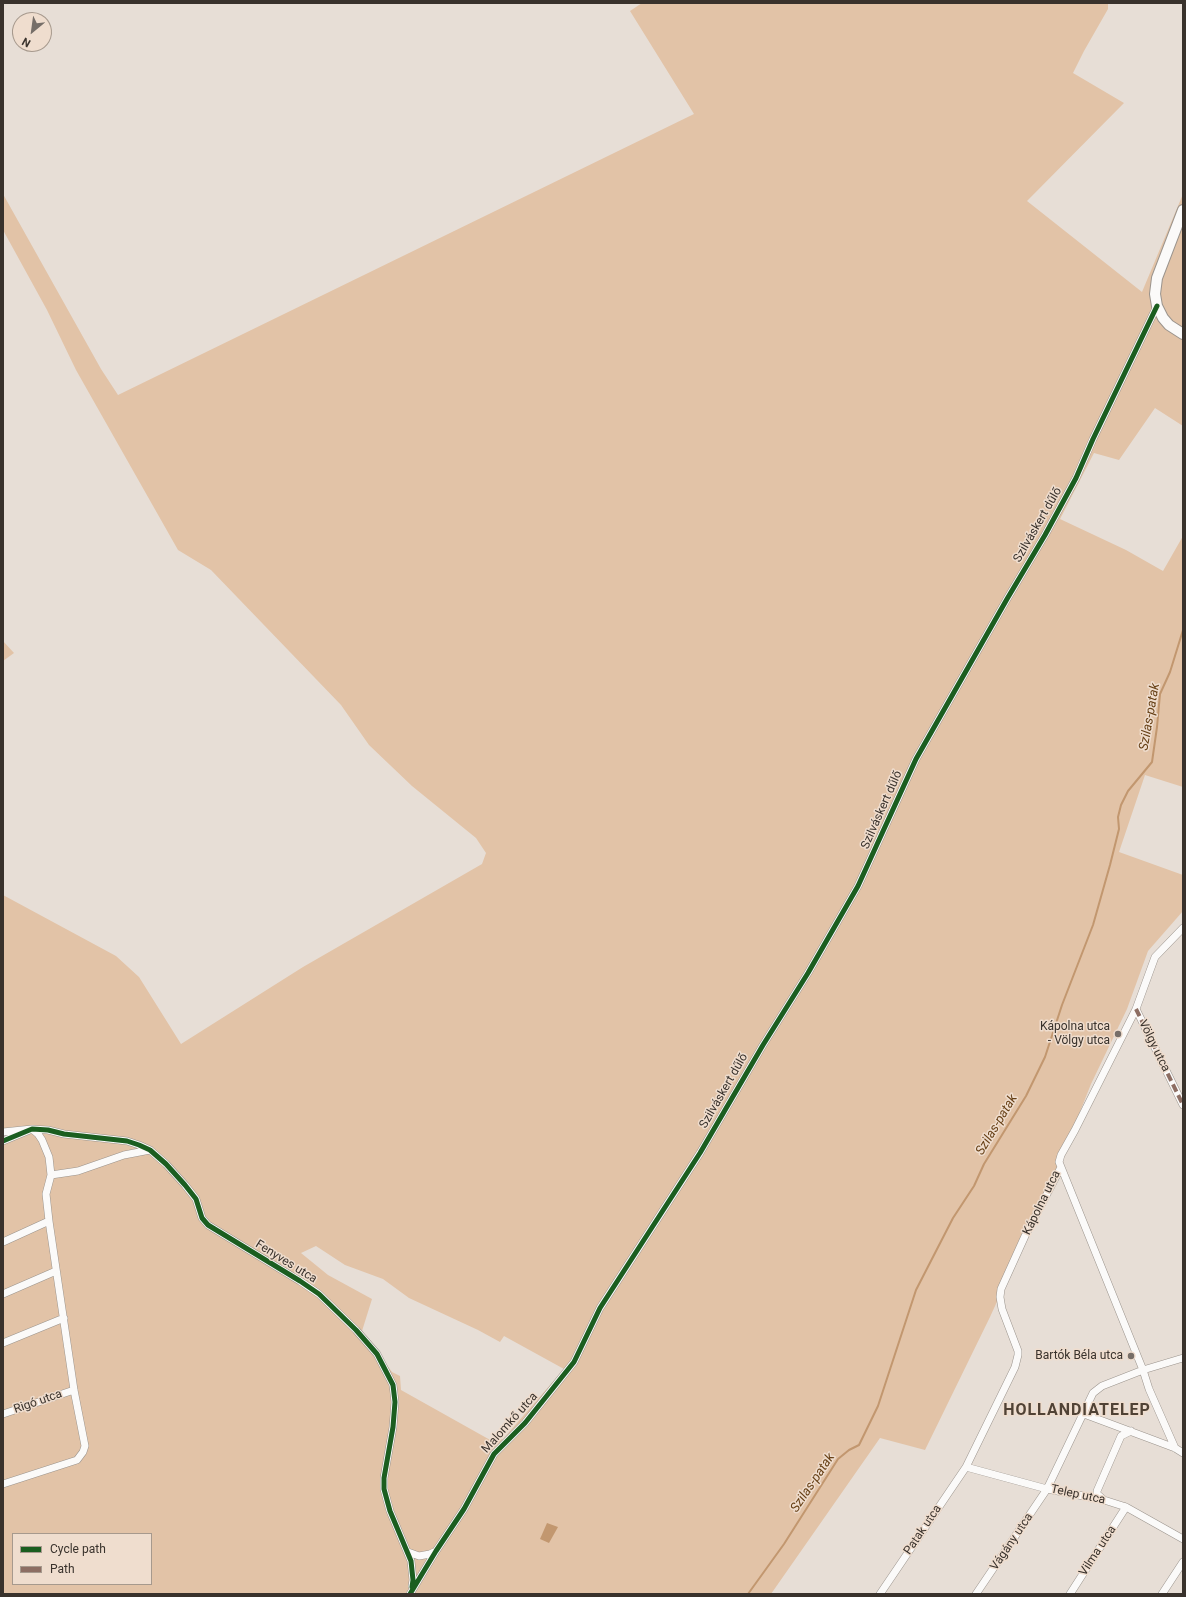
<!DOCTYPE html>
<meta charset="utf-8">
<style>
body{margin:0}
#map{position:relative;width:1186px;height:1597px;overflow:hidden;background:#e7ded6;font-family:Roboto,sans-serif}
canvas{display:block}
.frame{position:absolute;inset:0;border:4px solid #39322c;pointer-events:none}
.legend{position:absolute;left:12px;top:1533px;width:140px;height:52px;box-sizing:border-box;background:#efddce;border:1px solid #a6998d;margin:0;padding:5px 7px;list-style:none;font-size:12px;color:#39322c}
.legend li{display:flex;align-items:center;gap:8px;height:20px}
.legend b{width:20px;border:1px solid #a6998d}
.north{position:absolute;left:12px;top:12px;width:40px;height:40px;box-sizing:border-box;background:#efddce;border:1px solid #a6998d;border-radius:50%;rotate:209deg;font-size:11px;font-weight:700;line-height:16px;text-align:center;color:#39322c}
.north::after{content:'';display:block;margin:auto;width:14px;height:18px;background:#766e68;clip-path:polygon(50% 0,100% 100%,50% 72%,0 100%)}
</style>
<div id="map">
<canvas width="1186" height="1597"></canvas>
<div class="frame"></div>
<ul class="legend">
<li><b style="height:5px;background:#1b5e20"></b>Cycle path</li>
<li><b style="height:5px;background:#8d6e63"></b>Path</li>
</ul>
<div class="north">N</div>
</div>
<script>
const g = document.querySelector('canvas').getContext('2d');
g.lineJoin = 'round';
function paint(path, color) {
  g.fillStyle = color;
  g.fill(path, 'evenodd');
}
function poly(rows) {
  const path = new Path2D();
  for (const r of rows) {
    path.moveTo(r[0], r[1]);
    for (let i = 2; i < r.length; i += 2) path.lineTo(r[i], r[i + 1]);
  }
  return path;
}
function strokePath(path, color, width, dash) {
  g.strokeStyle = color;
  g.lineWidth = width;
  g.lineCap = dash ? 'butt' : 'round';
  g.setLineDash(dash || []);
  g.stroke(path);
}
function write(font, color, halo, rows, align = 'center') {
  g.font = font + ' Roboto,sans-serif';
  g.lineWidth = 3;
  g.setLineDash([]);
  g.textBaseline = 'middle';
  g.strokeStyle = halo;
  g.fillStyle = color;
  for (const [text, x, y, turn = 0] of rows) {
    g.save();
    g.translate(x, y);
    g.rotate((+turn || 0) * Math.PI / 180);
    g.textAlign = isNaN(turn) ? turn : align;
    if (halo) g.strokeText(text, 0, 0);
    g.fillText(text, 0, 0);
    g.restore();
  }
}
paint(poly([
 [642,3,1108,3,1108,9,1084,51,1073,73,1124,103,1027,201,1142,292,1183,194,1183,426,1155,408,1119,460,1094,453,1060,519,1126,550,1163,571,1183,536,1183,787,1145,775,1119,852,1183,875,1183,911,1148,951,1127,1009,1091,1084,1054,1177,990,1317,925,1450,880,1438,771,1594,3,1594,3,895,116,956,139,977,181,1044,303,967,482,864,486,853,476,838,412,786,369,745,341,705,211,570,178,550,76,370,47,310,3,230,3,194,101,369,118,395,694,114,630,11],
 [316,1246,345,1265,383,1279,409,1298,478,1330,500,1342,504,1336,564,1369,503,1439,492,1441,401,1390,400,1376,392,1372,362,1331,372,1299,328,1275,301,1253],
 [13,1534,151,1534,151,1584,13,1584],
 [3,641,14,653,3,661]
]), '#e2c3a7');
paint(poly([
 [547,1523,558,1527,549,1543,540,1539]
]), '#c2976f');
strokePath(poly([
 [748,1594,784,1544,838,1459,849,1450,859,1445,878,1406,916,1290,953,1218,974,1186,984,1164,1026,1096,1045,1057,1062,1005,1093,925,1110,865,1119,829,1118,817,1121,805,1128,791,1152,762,1157,727,1160,694,1170,672,1183,630]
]), '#c2976f', 2);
const street = poly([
 [1136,1009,1183,1105],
 [3,1132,32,1129,38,1134,42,1140,49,1157,51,1175,46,1194,49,1221,74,1390,85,1446,83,1452,77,1460,3,1484],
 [3,1141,32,1129,48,1130,64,1134,127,1141,139,1145,150,1150,166,1164,185,1185,196,1199,202,1218,208,1225,300,1281,319,1294,356,1330,377,1354,393,1385,395,1402,393,1427,384,1478,384,1489,390,1511,411,1561,413,1580,412,1586],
 [51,1175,78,1171,124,1155,150,1150],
 [3,1242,49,1221],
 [3,1294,56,1271],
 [3,1343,64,1318],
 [3,1414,74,1390],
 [1084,1414,1175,1448,1183,1453],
 [1175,1448,1149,1389,1143,1370,1059,1162,1061,1155,1075,1130,1136,1009,1155,957,1183,928],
 [966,1467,1047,1489,1104,1500,1126,1507,1183,1539],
 [1104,1500,1097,1494,1097,1491,1121,1436,1131,1431],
 [408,1552,419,1556,430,1554,434,1552],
 [410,1594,436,1551,464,1509,494,1454,525,1423,574,1362,600,1308,700,1153,763,1045,808,973,858,886,916,759,1007,599,1045,535,1076,478,1093,439,1157,306],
 [880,1594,966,1467,1015,1367,1018,1355,1018,1351,1002,1309,1000,1297,1001,1289,1025,1236,1060,1169],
 [976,1594,1047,1489,1093,1393,1102,1386,1143,1370,1183,1358],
 [1070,1594,1126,1507],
 [1162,1594,1183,1562]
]);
const secondary = poly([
 [1183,210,1157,278,1155,294,1157,306,1163,318,1169,325,1183,334]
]);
strokePath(street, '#9b948d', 8);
strokePath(secondary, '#9b948d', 12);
strokePath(street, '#fbfaf9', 7);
strokePath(secondary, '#fbfaf9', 10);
strokePath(poly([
 [1136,1009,1183,1105]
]), '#8d6e63', 4, [8, 4]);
strokePath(poly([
 [3,1141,32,1129,48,1130,64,1134,127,1141,139,1145,150,1150,166,1164,185,1185,196,1199,202,1218,208,1225,300,1281,319,1294,356,1330,377,1354,393,1385,395,1402,393,1427,384,1478,384,1489,390,1511,411,1561,413,1580,412,1587],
 [410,1594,436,1551,464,1509,494,1454,525,1423,574,1362,600,1308,700,1153,763,1045,808,973,858,886,916,759,1007,599,1045,535,1076,478,1093,439,1157,306]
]), '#1b5e20', 5);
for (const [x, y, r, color] of [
 [1118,1034,4,"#766e68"],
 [1131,1356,4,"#766e68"]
]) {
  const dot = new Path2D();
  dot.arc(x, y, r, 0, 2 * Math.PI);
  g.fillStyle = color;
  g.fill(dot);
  strokePath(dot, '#efddce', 1.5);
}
write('12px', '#39322c', '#efddce', [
 ["Szilváskert dűlő",1038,525,-60],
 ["Szilváskert dűlő",882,810,-66],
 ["Völgy utca",1154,1046,64],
 ["Szilváskert dűlő",724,1091,-60],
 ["Kápolna utca",1042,1203,-64],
 ["Fenyves utca",286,1262,32],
 ["Rigó utca",38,1402,-19],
 ["Malomkő utca",510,1423,-48],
 ["Telep utca",1078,1495,12],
 ["Patak utca",923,1530,-56],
 ["Vágány utca",1012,1542,-56],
 ["Vilma utca",1098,1551,-57]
]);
write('12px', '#39322c', '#efddce', [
 ["Kápolna utca",1110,1027],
 ["- Völgy utca",1110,1041],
 ["Bartók Béla utca",1123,1356]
], 'right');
write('italic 13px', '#674016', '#efddce', [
 ["Szilas-patak",1150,717,-80],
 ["Szilas-patak",997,1125,-59],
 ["Szilas-patak",813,1483,-56]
]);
g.letterSpacing = '1px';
write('bold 16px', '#504235', '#efddce', [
 ["HOLLANDIATELEP",1077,1411]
]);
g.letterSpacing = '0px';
</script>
